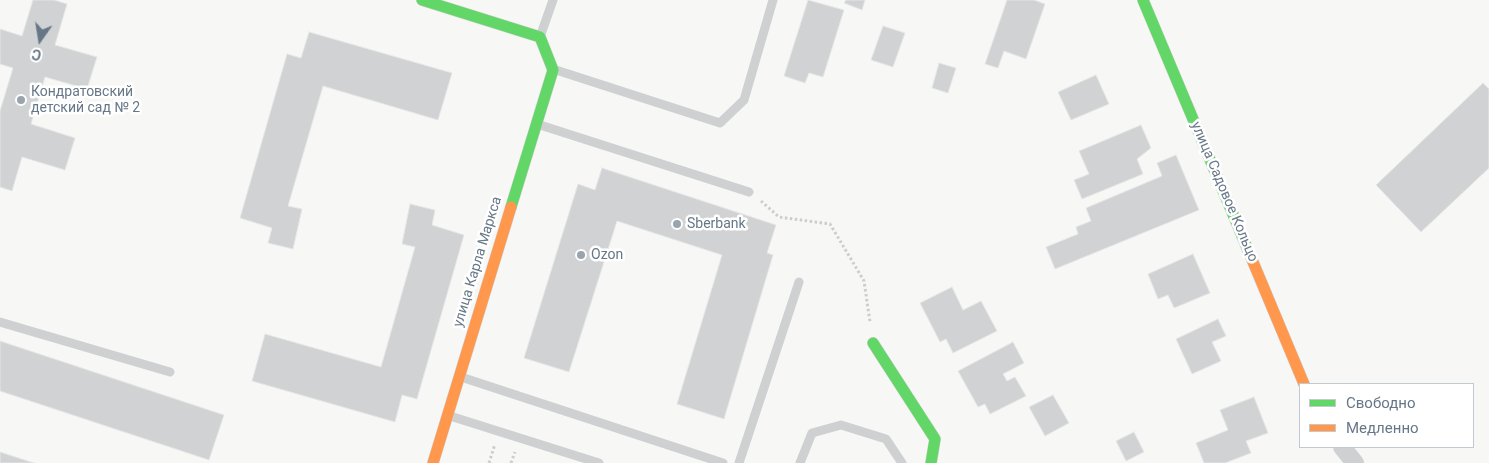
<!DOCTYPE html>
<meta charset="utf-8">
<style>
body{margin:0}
#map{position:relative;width:1489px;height:463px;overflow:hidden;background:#f7f7f6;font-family:Roboto,sans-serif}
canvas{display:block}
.legend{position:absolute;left:1299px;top:383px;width:175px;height:65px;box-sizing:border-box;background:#fff;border:1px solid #c2c9cf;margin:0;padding:6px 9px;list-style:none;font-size:15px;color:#667787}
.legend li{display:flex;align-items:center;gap:10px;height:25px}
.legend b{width:25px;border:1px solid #c2c9cf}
.north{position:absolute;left:15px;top:15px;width:50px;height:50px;-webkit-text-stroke:4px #fff;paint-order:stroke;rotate:193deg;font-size:14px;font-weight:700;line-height:20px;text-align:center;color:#667787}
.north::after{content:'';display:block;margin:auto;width:18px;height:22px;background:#667787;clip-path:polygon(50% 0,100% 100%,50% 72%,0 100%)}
</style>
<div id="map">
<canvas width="1489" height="463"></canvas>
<ul class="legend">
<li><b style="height:6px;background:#63d668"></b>Свободно</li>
<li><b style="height:6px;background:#ff974d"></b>Медленно</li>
</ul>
<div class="north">С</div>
</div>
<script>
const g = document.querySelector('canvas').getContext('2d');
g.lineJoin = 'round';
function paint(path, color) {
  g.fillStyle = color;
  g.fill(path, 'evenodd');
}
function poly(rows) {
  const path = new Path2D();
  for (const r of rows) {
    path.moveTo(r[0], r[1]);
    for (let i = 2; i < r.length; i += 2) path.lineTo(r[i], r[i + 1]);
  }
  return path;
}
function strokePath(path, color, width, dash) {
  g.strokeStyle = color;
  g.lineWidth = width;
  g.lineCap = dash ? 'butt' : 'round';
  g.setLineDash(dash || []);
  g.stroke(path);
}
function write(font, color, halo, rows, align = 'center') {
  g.font = font + ' Roboto,sans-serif';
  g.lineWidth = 5;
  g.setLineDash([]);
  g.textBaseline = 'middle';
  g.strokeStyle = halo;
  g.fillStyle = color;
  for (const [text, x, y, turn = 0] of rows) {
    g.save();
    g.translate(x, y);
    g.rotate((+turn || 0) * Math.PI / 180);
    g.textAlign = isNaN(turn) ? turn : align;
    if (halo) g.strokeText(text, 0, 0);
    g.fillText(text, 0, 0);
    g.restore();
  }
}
const building = poly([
 [33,0,54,0,67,4,55,45,97,57,87,89,45,77,31,124,75,138,65,170,22,157,12,191,0,187,0,111,13,68,0,64,0,29,22,36,33,0],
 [808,0,844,10,823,77,809,73,805,83,784,76,808,0],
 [846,0,865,0,862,10,844,3,846,0],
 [1007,0,1034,0,1045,4,1026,59,1004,51,998,68,985,64,1007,0],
 [883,26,905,33,893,67,871,60,883,26],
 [309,32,452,73,438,120,323,86,288,206,302,209,293,249,268,243,272,228,240,218,287,54,301,58,309,32],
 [939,63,956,68,948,93,932,88,939,63],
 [1096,75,1109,104,1071,120,1058,92,1096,75],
 [1483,83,1489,89,1489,168,1421,232,1376,185,1483,83],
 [1141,125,1151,148,1137,159,1143,174,1082,199,1074,180,1089,174,1079,151,1141,125],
 [1176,155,1199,210,1055,269,1046,247,1078,234,1076,227,1091,221,1086,208,1162,176,1157,163,1176,155],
 [602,168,776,225,767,253,773,255,724,419,677,404,722,255,617,221,569,372,524,358,578,184,595,190,602,168],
 [410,204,435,210,432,225,464,235,417,399,402,395,395,422,252,381,265,334,381,367,415,247,402,244,410,204],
 [1193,254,1210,293,1174,308,1168,295,1158,299,1148,274,1193,254],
 [952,287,963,310,981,301,997,331,953,353,946,339,940,342,920,303,952,287],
 [1218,319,1226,336,1212,342,1221,361,1192,374,1176,339,1218,319],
 [0,341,224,415,209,460,0,391,0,341],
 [1013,342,1024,363,1003,374,1007,381,1015,377,1026,396,990,414,985,404,978,407,958,371,1013,342],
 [1053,395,1069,423,1045,436,1029,407,1053,395],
 [1254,397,1268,433,1246,441,1251,453,1225,463,1204,463,1196,443,1228,430,1220,410,1254,397],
 [1134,432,1144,452,1126,461,1116,441,1134,432],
 [0,452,34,463,0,463,0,452]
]);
paint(building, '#d1d2d3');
strokePath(building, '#e6e6e6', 1);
const fast = poly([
 [422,0,540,37,553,70,511,207],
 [1143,0,1248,250],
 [873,343,935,439,931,463]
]);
const slow = poly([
 [1248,250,1304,384],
 [433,463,511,207]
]);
strokePath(fast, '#d2d4d5', 12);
strokePath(slow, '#d2d4d5', 12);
strokePath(poly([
 [761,201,779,217,830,224,864,281,870,322],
 [489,463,495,444],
 [511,463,515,452]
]), '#cccdcd', 3, [2.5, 2.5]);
strokePath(poly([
 [540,37,553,0],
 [556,70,720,123,744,100,773,0],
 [537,124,749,192],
 [0,322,170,372],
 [461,377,723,463],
 [450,416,599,463],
 [739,463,799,282],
 [800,463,812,433,841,425,886,439,902,463]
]), '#ced0d1', 9);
strokePath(poly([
 [1342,447,1355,463]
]), '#ced0d1', 18);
strokePath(fast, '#63d668', 11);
strokePath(slow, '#ff974d', 11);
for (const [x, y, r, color] of [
 [21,100,5,"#99a4ae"],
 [677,224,5,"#99a4ae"],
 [581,255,5,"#99a4ae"]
]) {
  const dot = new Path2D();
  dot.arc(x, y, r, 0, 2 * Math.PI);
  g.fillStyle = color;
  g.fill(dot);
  strokePath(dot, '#fff', 2);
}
write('14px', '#667787', '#fff', [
 ["Кондратовский",31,92],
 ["детский сад № 2",31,108],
 ["Sberbank",687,224],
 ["Ozon",591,255]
], 'left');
write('14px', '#667787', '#fff', [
 ["улица Садовое Кольцо",1224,192,67],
 ["улица Карла Маркса",478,262,-73]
]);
</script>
